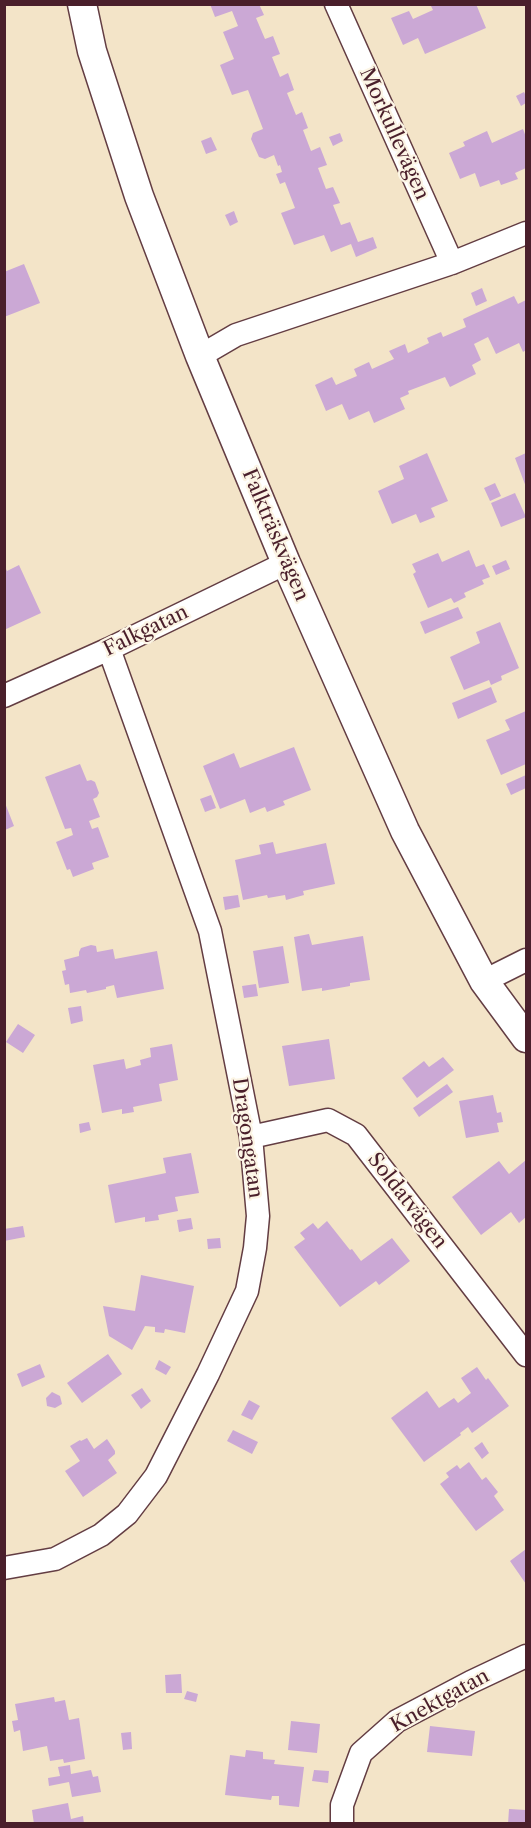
<!DOCTYPE html>
<meta charset="utf-8">
<style>
body{margin:0}
#map{position:relative;width:531px;height:1828px;overflow:hidden;background:#f3e4c8;font-family:"Libre Caslon Text",serif}
canvas{display:block}
.frame{position:absolute;inset:0;border:6px solid #4a1f2b;pointer-events:none}
</style>
<div id="map">
<canvas width="531" height="1828"></canvas>
<div class="frame"></div>
</div>
<script>
const g = document.querySelector('canvas').getContext('2d');
g.lineJoin = 'round';
function paint(path, color) {
  g.fillStyle = color;
  g.fill(path, 'evenodd');
}
function poly(rows) {
  const path = new Path2D();
  for (const r of rows) {
    path.moveTo(r[0], r[1]);
    for (let i = 2; i < r.length; i += 2) path.lineTo(r[i], r[i + 1]);
  }
  return path;
}
function strokePath(path, color, width, dash) {
  g.strokeStyle = color;
  g.lineWidth = width;
  g.lineCap = dash ? 'butt' : 'round';
  g.setLineDash(dash || []);
  g.stroke(path);
}
function write(font, color, halo, rows, align = 'center') {
  g.font = font + ' "Libre Caslon Text",serif';
  g.lineWidth = 4.5;
  g.setLineDash([]);
  g.textBaseline = 'middle';
  g.strokeStyle = halo;
  g.fillStyle = color;
  for (const [text, x, y, turn = 0] of rows) {
    g.save();
    g.translate(x, y);
    g.rotate((+turn || 0) * Math.PI / 180);
    g.textAlign = isNaN(turn) ? turn : align;
    if (halo) g.strokeText(text, 0, 0);
    g.fillText(text, 0, 0);
    g.restore();
  }
}
paint(poly([
 [210,4,259,4,264,15,256,18,265,39,273,36,280,54,272,57,280,77,288,73,294,90,287,93,296,115,302,112,308,128,303,130,311,151,320,147,327,165,318,168,326,189,333,187,340,203,333,205,341,225,350,222,358,242,373,237,377,248,356,257,351,244,331,252,324,235,294,245,281,213,295,208,285,182,280,184,276,174,282,172,280,165,278,166,274,155,265,159,259,157,251,139,253,133,263,129,248,90,232,95,220,65,234,59,223,32,238,26,232,11,215,17],
 [430,4,476,4,486,28,425,54,418,38,403,45,391,18,409,11,413,19,433,10],
 [524,92,526,96,526,103,521,106,516,96],
 [523,129,526,137,526,168,515,173,518,179,501,185,499,180,480,187,475,173,460,179,449,153,465,146,463,142,487,131,492,143],
 [340,133,343,141,333,146,329,137],
 [211,137,217,150,206,154,201,141],
 [234,211,238,222,230,226,225,215],
 [24,264,40,303,4,317,4,272],
 [482,288,487,301,476,306,471,293],
 [514,296,518,304,526,300,526,350,523,352,519,343,496,354,488,337,474,344,481,360,472,365,476,374,450,387,445,377,408,391,409,394,400,398,405,409,374,423,369,411,349,420,342,404,326,411,315,385,332,377,336,385,357,376,354,369,369,362,372,369,394,359,389,351,405,344,408,353,429,343,427,338,441,332,443,337,466,327,463,319],
 [427,453,448,501,431,508,435,517,420,523,416,514,392,524,378,491,404,479,399,466],
 [526,453,526,487,515,458],
 [495,483,501,496,490,501,484,488],
 [515,493,526,517,501,527,491,503],
 [469,550,476,567,484,564,490,577,482,580,484,584,464,593,466,597,454,603,451,598,428,608,413,574,416,572,412,564,438,553,442,562],
 [506,560,510,569,496,575,492,566],
 [4,565,7,571,19,565,41,613,4,630],
 [458,607,463,618,425,634,420,622],
 [500,622,519,668,501,676,502,680,491,685,489,680,464,690,450,657,480,643,476,632],
 [491,687,497,702,458,719,452,703],
 [526,711,526,764,501,775,486,740,510,730,505,720],
 [294,747,311,790,283,801,285,805,267,812,265,807,250,813,245,799,220,809,203,766,234,753,240,768],
 [80,764,87,781,91,780,95,782,99,793,97,797,93,799,100,817,89,821,92,829,98,827,109,857,92,863,94,869,73,877,70,869,67,870,56,842,73,835,71,828,65,829,45,777],
 [526,775,526,788,511,795,506,784],
 [211,795,216,808,205,812,200,799],
 [5,803,14,826,5,830],
 [273,842,276,854,326,843,335,884,303,891,304,895,286,900,285,895,268,898,267,895,243,900,235,860,261,854,259,845],
 [238,895,240,907,225,910,223,897],
 [309,934,312,945,363,936,370,980,350,983,350,986,322,991,322,988,302,991,294,937],
 [91,945,96,946,97,952,113,949,115,959,157,951,164,989,117,998,114,985,106,987,106,989,87,993,86,990,70,993,69,984,65,985,62,971,66,970,64,960,79,956,79,952,81,948],
 [283,946,289,983,259,988,253,951],
 [256,984,258,996,244,998,242,986],
 [81,1006,83,1021,71,1024,68,1008],
 [18,1024,35,1035,23,1053,6,1042],
 [329,1039,335,1079,289,1086,282,1046],
 [172,1044,178,1080,159,1084,162,1101,133,1107,134,1112,122,1114,122,1109,102,1113,93,1065,124,1059,126,1069,141,1065,140,1060,151,1057,150,1048],
 [443,1057,454,1070,417,1098,402,1078,424,1061,429,1067],
 [447,1084,453,1092,419,1117,413,1108],
 [493,1095,497,1113,501,1112,503,1122,497,1123,499,1132,466,1138,459,1101],
 [89,1122,91,1130,80,1133,79,1124],
 [191,1153,199,1193,175,1197,178,1211,158,1215,159,1220,145,1222,145,1217,115,1223,108,1185,166,1173,163,1158],
 [526,1160,526,1217,519,1223,511,1212,481,1235,452,1197,499,1161,509,1174],
 [191,1218,193,1229,179,1232,177,1220],
 [327,1221,350,1250,352,1249,361,1261,392,1238,410,1261,379,1285,376,1281,340,1307,294,1247,305,1239,300,1233,313,1223,318,1229],
 [23,1226,25,1237,4,1241,4,1229],
 [220,1238,221,1248,208,1249,207,1239],
 [141,1275,194,1286,185,1333,165,1329,164,1333,155,1332,155,1327,145,1326,132,1350,109,1336,103,1306,135,1311],
 [108,1354,122,1374,82,1403,67,1383],
 [159,1360,171,1367,166,1375,155,1369],
 [40,1364,45,1377,22,1387,17,1374],
 [477,1367,486,1380,488,1378,509,1406,472,1433,468,1427,460,1433,461,1435,424,1462,391,1418,427,1391,439,1408,454,1398,458,1403,471,1393,461,1378],
 [142,1388,151,1401,141,1409,131,1395],
 [52,1392,60,1396,62,1404,55,1408,47,1406,46,1398],
 [249,1400,260,1406,252,1420,241,1415],
 [233,1430,258,1442,252,1454,227,1441],
 [87,1438,94,1449,107,1439,115,1451,115,1454,108,1460,117,1473,83,1497,65,1471,80,1461,70,1446,80,1440,81,1441],
 [482,1442,489,1453,482,1459,474,1448],
 [469,1462,482,1480,486,1477,498,1492,494,1496,504,1510,476,1531,440,1484,449,1477,446,1473,457,1465,460,1469],
 [526,1549,526,1584,510,1561],
 [181,1674,182,1693,166,1693,165,1675],
 [187,1691,198,1694,196,1702,184,1699],
 [54,1697,55,1702,65,1700,69,1720,79,1718,85,1759,64,1763,63,1759,50,1761,47,1746,23,1751,20,1730,14,1732,12,1721,18,1720,15,1704],
 [291,1721,320,1724,317,1753,288,1750],
 [430,1726,475,1731,472,1756,427,1752],
 [131,1732,132,1749,123,1750,121,1733],
 [246,1750,263,1752,263,1759,275,1760,274,1764,304,1767,299,1807,279,1805,279,1796,272,1796,271,1800,225,1795,230,1755,245,1757],
 [70,1765,71,1774,91,1770,93,1777,98,1776,101,1792,72,1797,69,1782,49,1786,48,1778,60,1776,58,1767],
 [314,1770,329,1771,328,1783,312,1781],
 [68,1803,71,1819,83,1816,84,1824,34,1824,32,1810],
 [509,1809,526,1810,526,1824,508,1824]
]), '#cba8d5');
const minor = poly([
 [336,4,452,263],
 [200,356,236,335,452,263,526,233],
 [4,696,109,649,286,563],
 [484,981,526,960],
 [251,1137,328,1120,356,1135,526,1355],
 [4,1568,55,1559,101,1535,127,1514,156,1476,208,1374,247,1291,255,1248,258,1216,251,1137,210,931,109,649],
 [342,1824,342,1805,361,1753,397,1721,471,1682,526,1656]
]);
const tertiary = poly([
 [82,4,92,51,139,196,200,356,286,563,405,831,484,981,526,1038]
]);
strokePath(minor, '#633d43', 25);
strokePath(tertiary, '#633d43', 31);
strokePath(minor, '#fff', 22);
strokePath(tertiary, '#fff', 28);
write('20px', '#4a1f2b', '#fcf5e5', [
 ["Morkullevägen",394,134,66],
 ["Falkträskvägen",275,535,67],
 ["Falkgatan",146,631,-26],
 ["Dragongatan",247,1138,82],
 ["Soldatvägen",407,1201,52],
 ["Knektgatan",440,1701,-29]
]);
</script>
